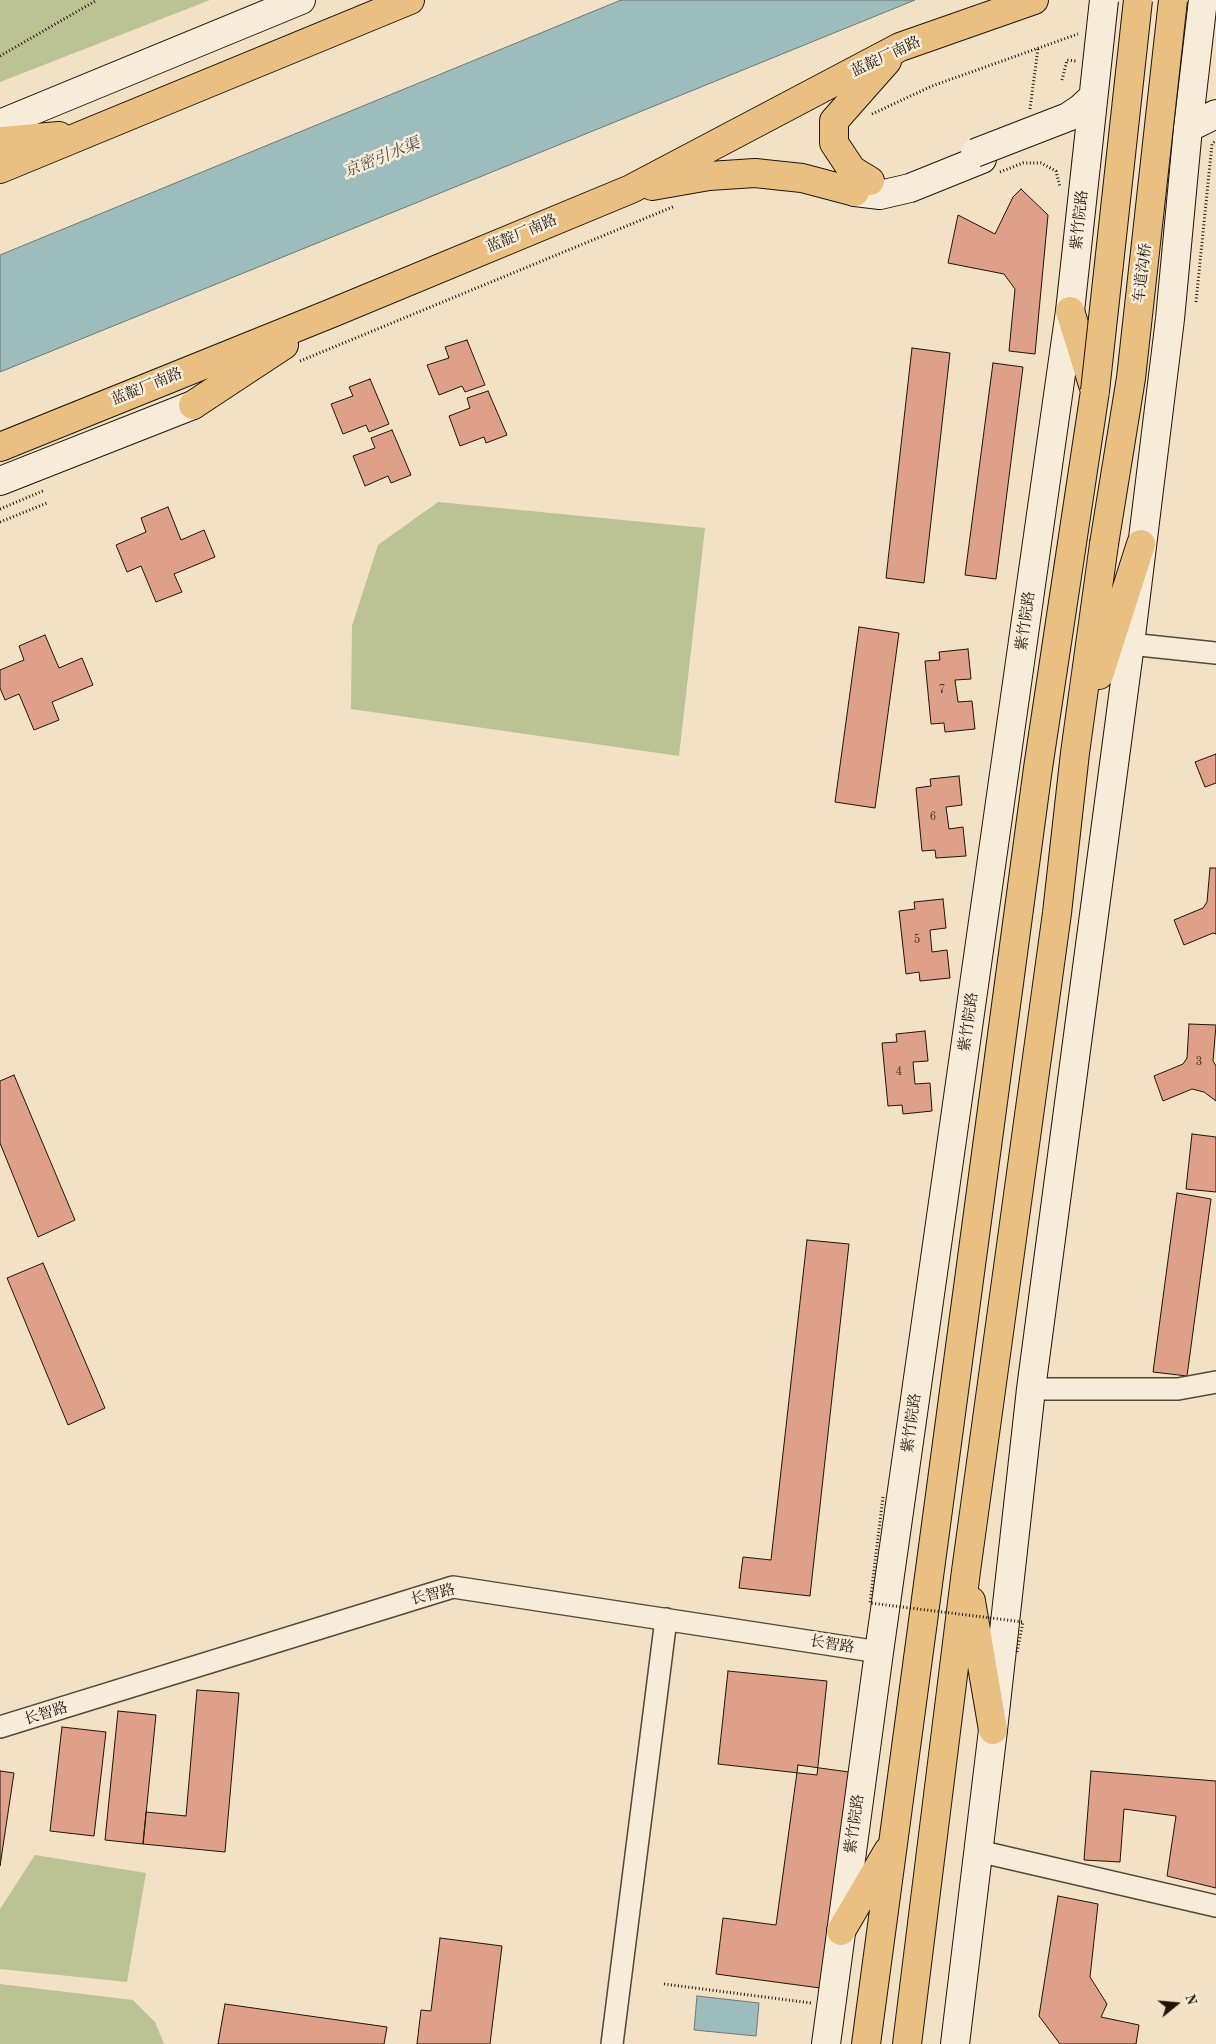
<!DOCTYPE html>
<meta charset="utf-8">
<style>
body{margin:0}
#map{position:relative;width:1216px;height:2044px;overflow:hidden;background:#f2e1c5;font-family:"Old Standard TT",serif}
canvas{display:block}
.north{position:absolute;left:1151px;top:1979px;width:50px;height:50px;-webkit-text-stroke:4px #f7ecd9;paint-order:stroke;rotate:73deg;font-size:14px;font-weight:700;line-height:20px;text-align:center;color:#201508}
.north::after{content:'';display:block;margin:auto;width:18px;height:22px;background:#201508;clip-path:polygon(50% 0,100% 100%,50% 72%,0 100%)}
</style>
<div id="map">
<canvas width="1216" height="2044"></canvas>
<div class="north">N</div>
</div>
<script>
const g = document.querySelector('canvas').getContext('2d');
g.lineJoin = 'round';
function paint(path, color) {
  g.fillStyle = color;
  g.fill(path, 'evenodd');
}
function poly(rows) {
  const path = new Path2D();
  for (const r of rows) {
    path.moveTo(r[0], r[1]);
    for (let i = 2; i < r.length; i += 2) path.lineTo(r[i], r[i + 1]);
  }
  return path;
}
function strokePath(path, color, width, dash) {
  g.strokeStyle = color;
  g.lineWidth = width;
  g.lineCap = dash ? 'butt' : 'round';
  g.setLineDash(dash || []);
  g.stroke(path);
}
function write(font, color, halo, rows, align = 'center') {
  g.font = font + ' "Old Standard TT","Noto Serif SC",serif';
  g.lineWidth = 5;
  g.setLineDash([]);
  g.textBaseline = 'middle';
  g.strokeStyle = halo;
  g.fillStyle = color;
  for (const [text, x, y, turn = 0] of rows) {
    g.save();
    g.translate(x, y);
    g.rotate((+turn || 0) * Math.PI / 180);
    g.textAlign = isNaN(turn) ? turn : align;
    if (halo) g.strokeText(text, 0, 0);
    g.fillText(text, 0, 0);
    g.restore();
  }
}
paint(poly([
 [0,0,210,0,0,82],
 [438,502,705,528,679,756,351,709,352,626,378,545],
 [35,1855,146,1873,127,1982,0,1969,0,1909],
 [0,1984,133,2000,155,2022,164,2044,0,2044]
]), '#bbc394');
const water = poly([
 [621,0,915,0,0,372,0,255,621,0],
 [697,1996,759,2003,756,2036,694,2030,697,1996]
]);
paint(water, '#9dbcbc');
strokePath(water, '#6b7974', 1);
const building = poly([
 [1021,189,1048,215,1035,354,1009,351,1015,289,1004,274,948,263,958,215,995,234,1013,197,1021,189],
 [467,340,485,385,465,392,462,386,439,395,427,365,449,358,445,347,467,340],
 [912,348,950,353,924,583,886,578,912,348],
 [993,363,1023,367,996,579,965,575,993,363],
 [370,379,389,424,369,432,366,425,343,434,331,404,353,396,349,387,370,379],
 [488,391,507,435,486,443,484,437,460,446,449,416,470,408,467,398,488,391],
 [392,430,411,475,391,483,388,476,365,486,353,456,375,448,371,438,392,430],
 [168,507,181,540,204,530,215,557,174,574,182,592,156,602,141,566,127,572,116,545,146,532,141,518,168,507],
 [859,627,899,633,875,808,835,802,859,627],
 [45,635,59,668,82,658,93,685,52,702,59,720,34,730,19,694,5,700,0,688,0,670,24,660,19,646,45,635],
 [968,649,971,679,955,680,958,702,972,701,975,729,945,732,944,723,931,724,925,661,940,660,939,652,968,649],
 [1216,754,1216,783,1205,787,1195,762,1216,754],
 [959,776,962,805,946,807,949,829,963,827,966,856,936,858,935,850,922,851,916,788,931,786,930,779,959,776],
 [1210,868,1216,868,1216,934,1213,933,1184,945,1174,920,1203,908,1207,902,1210,868],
 [943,899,946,928,930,930,932,952,947,950,950,978,920,981,919,972,906,974,899,911,915,909,914,902,943,899],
 [1189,1024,1216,1025,1213,1061,1216,1066,1216,1101,1204,1092,1192,1089,1163,1101,1154,1076,1183,1064,1187,1058,1189,1024],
 [925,1031,928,1061,913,1062,915,1084,930,1083,932,1111,903,1114,902,1105,888,1106,882,1043,897,1042,896,1034,925,1031],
 [14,1075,75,1220,38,1237,0,1143,0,1081,14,1075],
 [1192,1134,1216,1137,1216,1192,1186,1189,1192,1134],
 [1177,1193,1211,1199,1187,1376,1153,1372,1177,1193],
 [807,1240,849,1244,810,1596,739,1588,743,1557,771,1560,807,1240],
 [43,1263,105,1408,68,1425,7,1278,43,1263],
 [728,1671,827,1681,817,1775,718,1764,728,1671],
 [197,1690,239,1693,225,1852,143,1844,146,1812,186,1816,197,1690],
 [118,1711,156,1715,143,1844,105,1840,118,1711],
 [62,1727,106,1732,94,1836,50,1831,62,1727],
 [798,1765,849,1772,820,1988,716,1974,723,1918,776,1925,798,1765],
 [0,1771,14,1773,0,1866,0,1771],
 [1091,1771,1216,1781,1216,1888,1167,1876,1176,1816,1124,1809,1120,1862,1084,1860,1091,1771],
 [1058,1896,1098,1904,1090,1977,1107,2004,1101,2017,1139,2025,1136,2044,1060,2044,1039,2016,1058,1896],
 [440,1938,502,1946,490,2044,417,2044,421,2010,431,2011,440,1938],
 [225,2004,387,2027,384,2044,218,2044,225,2004]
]);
paint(building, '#dea088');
strokePath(building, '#201508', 1);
const street = poly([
 [1130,644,1216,653],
 [1031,1389,1178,1389,1216,1382],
 [0,1727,453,1587,879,1652],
 [978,1851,1216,1906],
 [612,2044,666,1619]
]);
const secondary = poly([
 [0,124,301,0],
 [1188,128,1216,114],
 [855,192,880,195,910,188,982,159],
 [0,481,193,405],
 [826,2044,879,1652,1070,311,1086,165],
 [955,2044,993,1730,1031,1389,1130,644,1170,319,1188,128,1203,0]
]);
const highway = poly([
 [0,141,59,136],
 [0,169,410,0],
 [870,181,852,170,834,143,834,121,887,61],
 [652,186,709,176,755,173,802,178,855,192],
 [193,405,284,345],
 [0,447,332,313,631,189,900,47,1034,0],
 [1099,675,1141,544],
 [971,1601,993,1730],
 [841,1931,888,1851],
 [866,2044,1038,768,1095,391,1070,311],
 [907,2044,966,1571,1057,913,1075,753,1104,544]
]);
strokePath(street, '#544837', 24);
strokePath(secondary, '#201508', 30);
strokePath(highway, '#201508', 30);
strokePath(poly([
 [0,56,97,0],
 [1062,80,1067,60,1076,61],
 [1030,109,1038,48],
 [872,114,932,86,1078,34],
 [1000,172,1023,163,1041,163,1056,171,1060,187],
 [1196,302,1212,144,1216,140],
 [300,361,675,206],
 [0,509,45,490],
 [0,522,47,503],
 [664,1984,811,2003]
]), '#201508', 3, [1, 2.5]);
strokePath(street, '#f7ecd9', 21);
strokePath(secondary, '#f7ecd9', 28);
strokePath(highway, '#e9c082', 28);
const secondaryBridge = poly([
 [975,153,1068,117,1080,109,1093,97],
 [1086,165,1104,0]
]);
const highwayBridge = poly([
 [1095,391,1138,0],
 [1104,544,1131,378,1173,0]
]);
strokePath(secondaryBridge, '#201508', 30, []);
strokePath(highwayBridge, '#201508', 30, []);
strokePath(poly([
 [883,1497,870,1603,1023,1622,1017,1652]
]), '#201508', 3, [1, 2.5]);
strokePath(secondaryBridge, '#f7ecd9', 28);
strokePath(highwayBridge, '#e9c082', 28);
write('12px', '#503828', null, [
 ["7",942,690],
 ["6",933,817],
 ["5",917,940],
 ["3",1199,1062],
 ["4",899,1072]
]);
write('15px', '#201508', '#f7ecd9', [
 ["蓝靛厂南路",886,57,-25],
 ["紫竹院路",1080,220,-84],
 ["蓝靛厂南路",522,234,-23],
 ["车道沟桥",1143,273,-83],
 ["蓝靛厂南路",147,387,-22],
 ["紫竹院路",1026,621,-82],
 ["紫竹院路",969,1022,-82],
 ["紫竹院路",912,1423,-82],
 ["长智路",433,1595,-14],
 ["长智路",832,1645,9],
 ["长智路",46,1714,-17],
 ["紫竹院路",855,1824,-82]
]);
write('italic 16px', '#4c4f47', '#f7ecd9', [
 ["京密引水渠",382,158,-22]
]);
</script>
